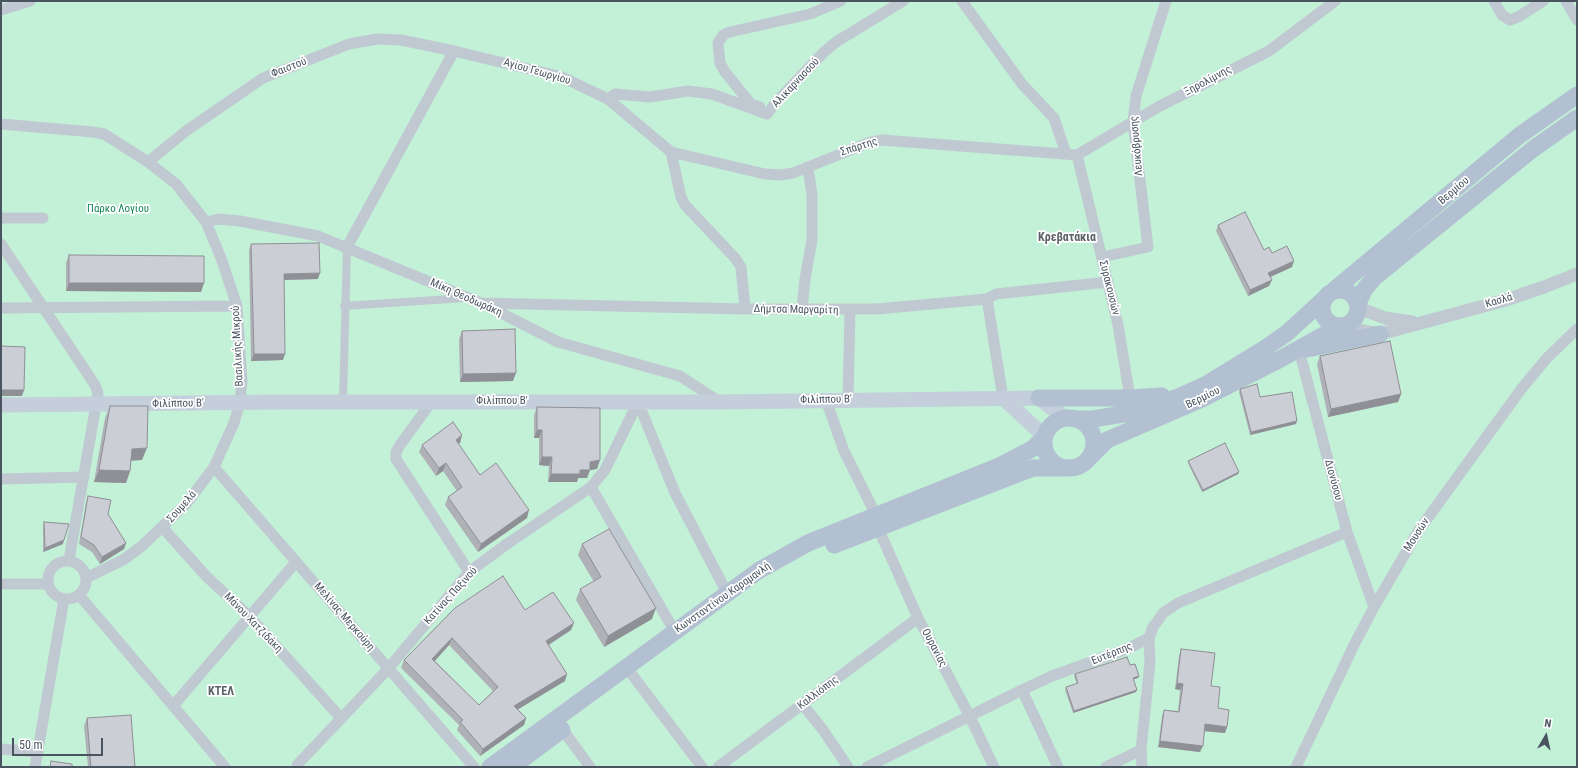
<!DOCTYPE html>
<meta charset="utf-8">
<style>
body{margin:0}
#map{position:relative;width:1578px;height:768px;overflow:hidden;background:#f4f2f2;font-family:"Roboto Condensed",sans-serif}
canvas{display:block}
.frame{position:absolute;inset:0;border:2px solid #495460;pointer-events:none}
.north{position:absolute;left:1526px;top:716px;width:40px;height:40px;-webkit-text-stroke:3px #fff;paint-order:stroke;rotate:9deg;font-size:11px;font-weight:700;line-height:16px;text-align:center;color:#495460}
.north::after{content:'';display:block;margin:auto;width:14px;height:18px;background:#495460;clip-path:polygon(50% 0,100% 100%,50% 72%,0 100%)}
.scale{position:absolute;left:12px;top:738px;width:91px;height:18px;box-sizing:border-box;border:2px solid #495460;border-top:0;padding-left:5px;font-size:12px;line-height:14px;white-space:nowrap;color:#495460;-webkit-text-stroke:3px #fff;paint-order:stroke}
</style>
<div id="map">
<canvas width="1578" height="768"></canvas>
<div class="frame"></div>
<div class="north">N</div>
<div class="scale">50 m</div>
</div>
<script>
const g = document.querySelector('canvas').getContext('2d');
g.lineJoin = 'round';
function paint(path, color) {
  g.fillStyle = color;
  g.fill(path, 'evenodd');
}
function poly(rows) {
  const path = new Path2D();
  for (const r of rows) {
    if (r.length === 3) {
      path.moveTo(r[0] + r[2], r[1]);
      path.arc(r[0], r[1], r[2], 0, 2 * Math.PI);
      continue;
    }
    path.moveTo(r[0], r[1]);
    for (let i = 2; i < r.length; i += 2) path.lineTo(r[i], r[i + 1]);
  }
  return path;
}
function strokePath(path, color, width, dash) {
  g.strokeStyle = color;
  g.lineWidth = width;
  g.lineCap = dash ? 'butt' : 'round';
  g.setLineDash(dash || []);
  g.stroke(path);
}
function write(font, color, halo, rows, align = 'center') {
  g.font = font + ' "Roboto Condensed",sans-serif';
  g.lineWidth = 3.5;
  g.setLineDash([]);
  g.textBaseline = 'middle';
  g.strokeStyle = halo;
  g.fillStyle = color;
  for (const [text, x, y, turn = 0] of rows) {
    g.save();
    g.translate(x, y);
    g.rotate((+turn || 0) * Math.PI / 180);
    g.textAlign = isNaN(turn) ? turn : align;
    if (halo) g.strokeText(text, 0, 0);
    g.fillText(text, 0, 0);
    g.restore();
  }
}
paint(poly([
 [1,1,1577,1,1577,767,1,767]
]), '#c2f1d7');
strokePath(poly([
 [344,306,465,298],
 [343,402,347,247]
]), '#c0c9d1', 8);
strokePath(poly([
 [962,1,1022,84,1054,118,1066,154],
 [1494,1,1502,15,1510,20,1518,17,1543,1],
 [1566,1,1577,20],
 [1,10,30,1],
 [608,99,615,94,650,97,688,91,712,94,767,114,777,101,824,52,836,42,903,1],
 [760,107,751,104,725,72,720,63,718,43,723,35,730,32,810,14,841,1],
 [1,124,93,132,104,134,148,162,176,184,206,222,221,258,237,306,242,381,240,402,234,423,214,467,187,503,142,546,123,560,86,578],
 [671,152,681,197,685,205,735,258,741,267,745,309],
 [1077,155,1158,107,1269,51,1335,1],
 [1077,155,1118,325,1130,398],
 [148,162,186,131,263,78,349,44,377,39,401,40,454,51,562,77,608,99,671,152,765,174,781,175,793,173,868,143,882,140,1077,155],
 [1,218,43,218],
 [206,222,219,219,240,221,318,236,481,303,558,342,680,376,720,402],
 [1,244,95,385,98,393,69,560],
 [347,247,454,51],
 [1102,257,1148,247,1133,122,1136,96,1166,1],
 [987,299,1003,398],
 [481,303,745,309,877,309,987,299,996,294,1108,282],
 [1,308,237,306],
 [802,309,805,279,812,240,812,194,808,168],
 [1299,350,1347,532,1374,607],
 [826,400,844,451,876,515],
 [848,400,850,310],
 [432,401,400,445,396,452,396,459,469,572],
 [638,402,675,493,727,593],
 [214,467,474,767],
 [1,479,84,477],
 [591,487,675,632],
 [163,528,206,576,249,616,341,718],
 [878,528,918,618,969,715,994,767],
 [67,580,19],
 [1,584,47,584],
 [79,595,225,767],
 [627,668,702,767],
 [1022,690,1058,767],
 [803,705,823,730,848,767],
 [173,706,296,562],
 [563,730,590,767],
 [1,749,38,752],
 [297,765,388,669,469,572,507,544,591,487,605,470,638,402],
 [35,767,64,599],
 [718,767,918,618],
 [867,767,1022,690,1052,676,1127,649,1149,638,1153,627,1159,619,1163,613,1178,603,1347,532],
 [1106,767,1141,750],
 [1142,767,1141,750,1150,662,1149,638],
 [1296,767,1354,645,1374,607,1419,530,1522,388,1547,358,1577,329]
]), '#c0c9d1', 11);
strokePath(poly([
 [1359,308,1385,318,1412,322],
 [1347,325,1357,330,1380,334,1506,300,1544,287,1577,274]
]), '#c0c9d1', 13);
strokePath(poly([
 [1003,398,1044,436],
 [1,405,287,402,720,402,1039,398,1065,418]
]), '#c5cedb', 15);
strokePath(poly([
 [1340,308,18],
 [1334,290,1520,135,1577,95],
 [1358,304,1364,290,1374,278,1533,149,1577,118],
 [1307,349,1380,334],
 [1039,398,1130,398,1162,396],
 [1069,443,25],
 [1074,419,1093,419,1129,413,1178,397,1205,385,1264,349,1287,333,1323,300],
 [1089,458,1107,440,1202,399,1275,362,1340,326],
 [834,545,1025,471,1033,468,1066,468],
 [490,767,758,571,808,543,997,467,1032,449,1044,438],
 [512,767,562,730]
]), '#b2c0d1', 17);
paint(poly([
 [1218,225,1264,250,1272,253,1292,267,1270,277,1269,286,1248,296,1216,231],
 [251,244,318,279,284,280,283,360,251,361,249,250],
 [69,255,201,292,66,291,66,263],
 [462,331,513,381,460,382,459,339],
 [1320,356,1401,394,1398,402,1328,417,1317,364],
 [1240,389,1260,397,1296,424,1250,435,1239,392],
 [110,406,142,460,131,460,130,471,126,483,94,482,105,418],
 [537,407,597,469,590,470,587,478,578,478,577,482,548,482,549,466,539,465,539,438,534,438,534,415],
 [462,435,460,443,458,444,480,475,527,518,478,552,445,505,448,497,457,491,443,471,436,476,419,452,422,445],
 [1188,461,1238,474,1202,492,1188,463],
 [88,496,108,514,126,543,124,549,100,564,92,552,79,544,86,503],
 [44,522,63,544,43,552,43,527],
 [582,544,652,619,604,647,576,600,580,589,594,582,578,555],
 [455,608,525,610,571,630,549,645,565,681,518,709,526,718,524,725,480,756,457,730,459,725,401,668,404,660],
 [449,645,493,691,479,705,435,661],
 [1181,649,1211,686,1218,708,1227,727,1225,733,1205,731,1200,752,1158,747,1162,716,1164,710,1178,711,1180,690,1175,689,1179,656],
 [1130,665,1139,676,1138,678,1134,679,1136,692,1073,713,1065,690,1066,687,1077,684,1074,676,1075,674],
 [87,718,135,767,88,767,84,726]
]), '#afb1b7');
paint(poly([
 [1294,261,1292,267,1266,279,1268,273],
 [320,273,318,279,281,280,284,274],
 [1272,280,1269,286,1248,296,1250,290],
 [69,283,204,283,201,292,66,291],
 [254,354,285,354,283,360,251,361],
 [516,373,513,381,460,382,463,374],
 [1,390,24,390,22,396,1,396],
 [1401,394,1398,402,1328,417,1331,409],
 [1297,421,1296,424,1250,435,1251,432],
 [537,430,542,430,539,438,534,438],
 [462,435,460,443,453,448,456,440],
 [147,448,142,460,128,461,132,449],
 [542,457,552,457,549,466,539,465],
 [600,460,597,469,589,470,590,470,587,478,578,478,577,482,548,482,551,474,580,470,590,462],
 [446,463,443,471,436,476,439,468],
 [99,470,130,471,126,483,94,482],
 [1239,472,1238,474,1202,492,1203,490],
 [529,510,527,518,478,552,481,544],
 [64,540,63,544,43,552,45,548],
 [126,543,124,549,100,564,102,557],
 [656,608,652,619,604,647,608,636],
 [574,623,571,630,543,648,546,641],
 [452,638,449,645,430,666,432,659],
 [567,674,565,681,512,713,514,706],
 [1139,676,1138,678,1132,680,1133,678],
 [1177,683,1183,684,1180,690,1175,689],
 [1137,690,1136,692,1073,713,1074,711],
 [526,718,524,725,480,756,483,749],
 [1205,724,1227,727,1225,733,1203,731],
 [1160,741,1203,746,1200,752,1158,747]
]), '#8f9095');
const building = poly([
 [1245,212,1264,250,1269,247,1272,253,1287,246,1294,261,1268,273,1272,280,1250,290,1218,225,1245,212],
 [319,243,320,273,284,274,285,354,254,354,251,244,319,243],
 [69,255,204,256,204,283,69,283,69,255],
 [515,329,516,373,463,374,462,331,515,329],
 [1390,341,1401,394,1331,409,1320,356,1390,341],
 [1,346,25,347,24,390,1,390,1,346],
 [1257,384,1260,397,1292,392,1297,421,1251,432,1240,389,1257,384],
 [110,406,148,406,147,448,132,449,130,471,99,470,110,406],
 [537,407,600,408,600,460,590,462,590,470,580,470,580,474,551,474,552,457,542,457,542,430,537,430,537,407],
 [453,422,462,435,456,440,480,475,496,463,529,510,481,544,448,497,462,487,446,463,439,468,422,445,453,422],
 [1225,443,1239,472,1203,490,1188,461,1225,443],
 [88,496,111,500,108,514,126,543,102,557,94,545,81,537,88,496],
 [44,522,69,524,64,540,45,548,44,522],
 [609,529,656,608,608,636,580,589,601,577,582,544,609,529],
 [503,576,525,610,553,592,574,623,546,641,567,674,514,706,526,718,483,749,460,722,463,720,404,660,455,608,503,576],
 [452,638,498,687,479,705,432,659,452,638],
 [1181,649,1215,653,1211,686,1220,687,1218,708,1229,710,1227,727,1205,724,1203,746,1160,741,1164,710,1179,712,1183,684,1177,683,1181,649],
 [1127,657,1130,665,1135,664,1139,676,1133,678,1137,690,1074,711,1066,687,1078,683,1075,674,1127,657],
 [131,715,135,767,91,767,87,718,131,715],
 [51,761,72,764,72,767,50,767,51,761]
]);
paint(building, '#ccced5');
strokePath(building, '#8f9095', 1);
write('11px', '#495460', '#fff', [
 ["Φαιστού",289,68,-21],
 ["Αγίου Γεωργίου",537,72,16],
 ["Ξηρολίμνης",1208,81,-28],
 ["Αλικαρνασσού",796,83,-47],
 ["Λευκόβρυσης",1137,146,-95],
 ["Σπάρτης",859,147,-18],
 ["Βερμίου",1454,191,-40],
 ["Συρακουσών",1109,288,76],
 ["Μίκη Θεοδωράκη",466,298,24],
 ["Κασλά",1499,301,-16],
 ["Δήμτσα Μαργαρίτη",796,310,1],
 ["Βασιλικής Μικρού",238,346,-93],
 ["Βερμίου",1203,398,-26],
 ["Φιλίππου Β'",826,400,-1],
 ["Φιλίππου Β'",502,401],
 ["Φιλίππου Β'",178,404,-1],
 ["Διονύσου",1333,480,75],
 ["Σουμελά",182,507,-48],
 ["Μουσών",1417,535,-57],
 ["Κατίνας Παξινού",451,596,-48],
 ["Κωνσταντίνου Καραμανλή",723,598,-35],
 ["Μελίνας Μερκούρη",344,617,49],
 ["Μάνου Χατζιδάκη",253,623,46],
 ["Ουρανίας",934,648,62],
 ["Ευτέρπης",1112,654,-22],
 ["Καλλιόπης",818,693,-37]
]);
write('11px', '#178555', '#fff', [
 ["Πάρκο Λογίου",118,209]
]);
write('bold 12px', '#5e6267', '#fff', [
 ["Κρεβατάκια",1067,238],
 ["ΚΤΕΛ",221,692]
]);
</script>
